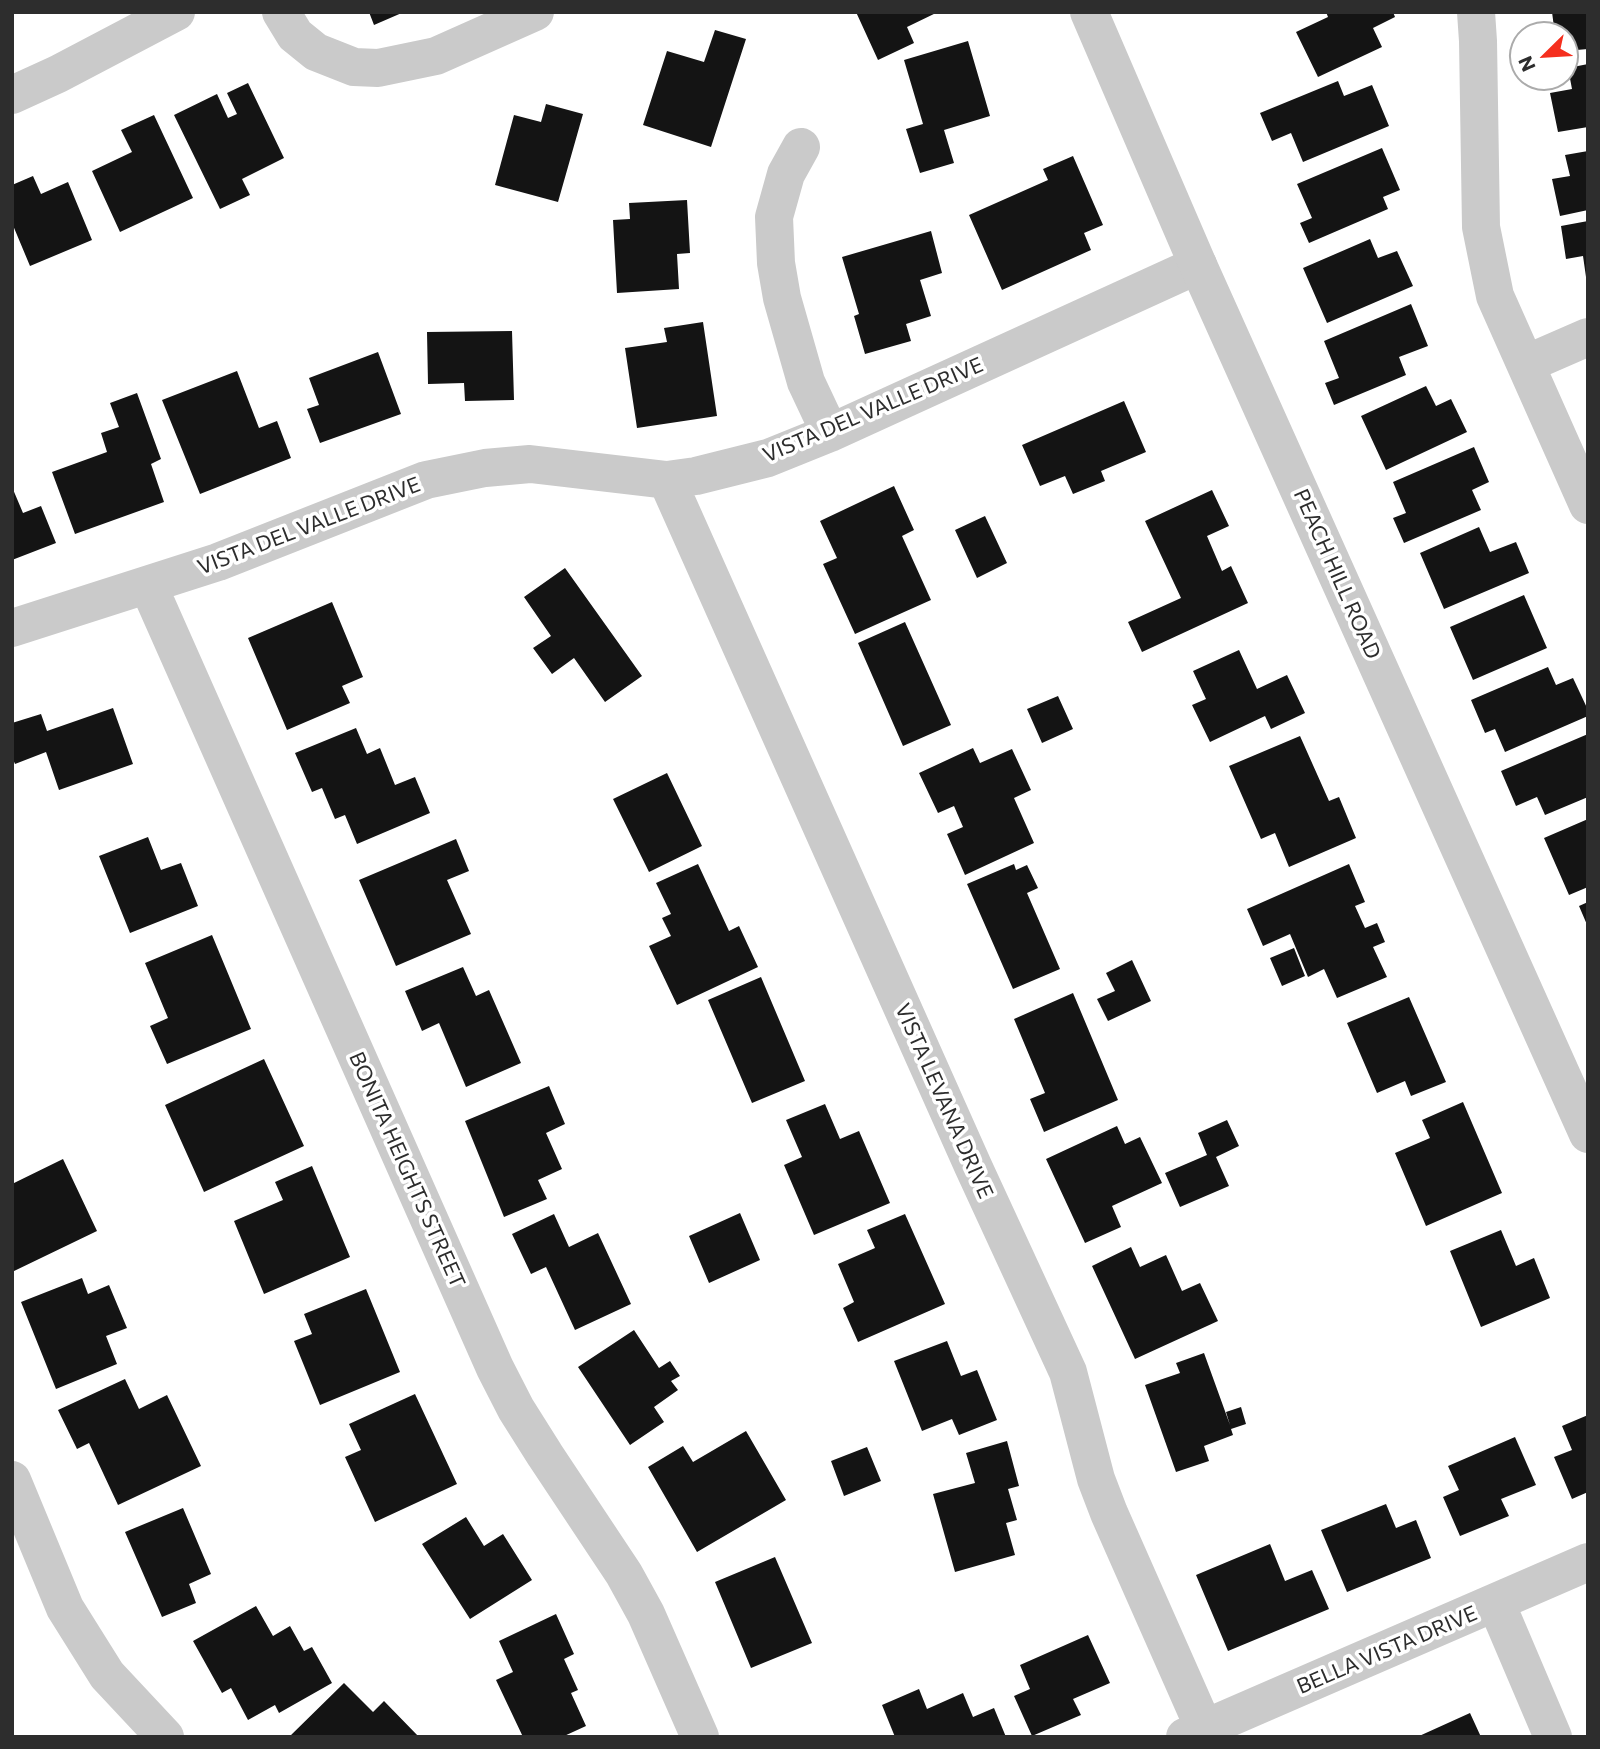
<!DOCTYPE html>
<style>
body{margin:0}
#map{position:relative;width:1600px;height:1749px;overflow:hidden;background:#fff;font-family:Commissioner,sans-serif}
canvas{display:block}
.frame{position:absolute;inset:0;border:14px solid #2d2d2d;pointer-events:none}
.north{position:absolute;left:1509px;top:21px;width:70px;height:70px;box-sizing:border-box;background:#fff;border:2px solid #ababab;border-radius:50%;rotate:246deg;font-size:19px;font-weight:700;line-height:28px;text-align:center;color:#2d2d2d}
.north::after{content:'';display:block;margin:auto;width:24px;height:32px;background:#f52f1e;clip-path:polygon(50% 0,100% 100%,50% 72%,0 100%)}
</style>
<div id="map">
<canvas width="1600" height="1749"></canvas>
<div class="frame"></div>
<div class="north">N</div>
</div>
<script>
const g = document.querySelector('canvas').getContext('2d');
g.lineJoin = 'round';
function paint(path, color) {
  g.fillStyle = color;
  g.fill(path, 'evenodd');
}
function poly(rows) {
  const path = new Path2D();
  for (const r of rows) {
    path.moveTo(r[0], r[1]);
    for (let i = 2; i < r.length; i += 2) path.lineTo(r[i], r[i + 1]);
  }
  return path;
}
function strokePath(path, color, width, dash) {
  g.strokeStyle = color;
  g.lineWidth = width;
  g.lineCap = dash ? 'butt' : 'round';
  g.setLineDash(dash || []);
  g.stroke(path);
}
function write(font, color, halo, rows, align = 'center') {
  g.font = font + ' Commissioner,sans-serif';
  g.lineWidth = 7;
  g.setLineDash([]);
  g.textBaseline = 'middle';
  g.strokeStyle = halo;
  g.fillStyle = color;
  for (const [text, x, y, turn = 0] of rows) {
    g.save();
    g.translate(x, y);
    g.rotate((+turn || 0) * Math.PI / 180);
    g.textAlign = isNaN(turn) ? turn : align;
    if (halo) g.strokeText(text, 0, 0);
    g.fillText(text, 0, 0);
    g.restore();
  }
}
paint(poly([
 [369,12,404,12,374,25],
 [856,12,938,12,907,27,914,43,878,60],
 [1326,12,1393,12,1395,17,1373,28,1382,47,1318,77,1296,32,1328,17],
 [1552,12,1588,12,1588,49,1565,51,1565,35,1555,35],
 [715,30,746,39,711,147,643,125,667,51,704,62],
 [968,41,990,116,944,130,954,163,920,173,906,129,923,124,904,60],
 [1588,64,1588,127,1558,132,1550,93,1572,89,1568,68],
 [1338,81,1344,96,1372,85,1389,126,1303,162,1291,133,1272,141,1260,113],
 [248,83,284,158,242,179,250,195,220,209,174,115,217,94,228,118,237,114,227,93],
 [546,104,583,114,558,202,495,185,514,115,541,122],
 [154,115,193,198,120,232,92,171,132,152,121,130],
 [1382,148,1400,190,1383,197,1388,209,1309,243,1300,223,1312,218,1297,184],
 [1588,151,1588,210,1560,216,1552,179,1570,176,1565,155],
 [1073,156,1103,225,1084,233,1091,250,1002,290,969,215,1048,180,1043,169],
 [33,176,41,194,68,182,92,240,30,266,12,223,12,185],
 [687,200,690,253,677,254,679,289,617,293,613,220,630,219,629,203],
 [1588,221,1588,277,1586,277,1583,256,1566,259,1561,226],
 [931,231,942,273,920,280,931,316,906,324,911,341,865,354,854,316,859,314,842,257],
 [1370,239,1378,258,1397,251,1413,286,1327,323,1303,268],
 [1411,304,1428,346,1399,357,1406,375,1334,405,1325,383,1339,378,1324,341],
 [703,322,717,416,637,428,625,348,667,342,664,328],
 [512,331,514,400,465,401,464,383,428,384,427,332],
 [378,352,401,414,320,443,307,409,319,405,309,378],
 [237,371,259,428,277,421,291,458,200,494,162,400],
 [1426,386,1436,406,1451,399,1467,432,1386,470,1361,416],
 [137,393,161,459,151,464,164,502,75,534,52,472,107,452,101,433,119,427,110,403],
 [1124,401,1146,452,1101,471,1105,481,1073,494,1065,476,1040,486,1022,445],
 [1474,447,1489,482,1472,490,1481,510,1404,543,1393,518,1406,513,1393,482],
 [894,486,914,530,902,536,931,600,855,634,823,564,837,558,820,521],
 [12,487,23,513,41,506,56,543,12,560],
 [1212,490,1229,526,1207,536,1222,571,1231,566,1248,603,1142,652,1128,622,1181,598,1145,521],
 [985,516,1007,563,977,578,955,530],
 [1479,527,1490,552,1516,542,1529,573,1444,609,1420,553],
 [565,568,642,676,605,702,574,658,552,674,533,648,551,636,524,597],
 [1524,595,1547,648,1473,680,1450,627],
 [332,602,363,677,342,686,350,703,287,730,248,638],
 [905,622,951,725,903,746,858,643],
 [1239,650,1257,689,1287,675,1305,713,1271,729,1265,716,1210,742,1192,705,1206,699,1193,671],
 [1548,667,1556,685,1573,678,1588,710,1588,716,1505,752,1495,729,1485,733,1471,700],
 [1058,696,1073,729,1042,743,1027,709],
 [113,708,133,764,59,790,46,752,15,764,12,757,12,723,41,714,47,731],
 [356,728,367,754,380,748,395,785,415,777,430,813,357,844,345,815,335,819,322,788,312,792,295,753],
 [1588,734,1588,797,1545,815,1537,797,1516,806,1501,771],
 [1300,736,1329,801,1339,797,1356,838,1289,867,1275,833,1261,839,1229,766],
 [973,748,980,763,1012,749,1031,790,1014,798,1034,843,965,875,947,834,963,827,954,806,938,813,919,773],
 [667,773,702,846,649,872,613,799],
 [1588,819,1588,887,1569,895,1544,838],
 [148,837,161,870,181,863,198,906,130,933,99,856],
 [456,839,469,871,447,880,471,934,396,966,359,880],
 [698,864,729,931,739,926,758,967,677,1005,649,946,671,936,662,918,671,914,656,883],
 [1014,864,1016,870,1027,865,1038,888,1027,893,1060,969,1013,989,967,884],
 [1349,864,1365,902,1355,906,1365,928,1377,923,1385,942,1373,947,1387,977,1337,998,1324,969,1308,977,1290,934,1263,946,1247,909],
 [1588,902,1588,927,1579,906],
 [212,935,251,1029,167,1064,150,1026,168,1018,145,963],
 [1294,948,1305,976,1282,986,1270,958],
 [1132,960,1151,1001,1108,1021,1097,999,1115,991,1106,973],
 [463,967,476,996,489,990,521,1063,466,1087,439,1023,422,1031,405,991],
 [761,977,805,1081,752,1103,708,1000],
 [1073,993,1118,1100,1044,1132,1030,1099,1045,1093,1014,1019],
 [1409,997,1446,1082,1411,1096,1405,1081,1377,1093,1347,1023],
 [264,1059,304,1146,204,1192,165,1105],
 [549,1086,565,1124,546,1133,562,1169,538,1180,547,1199,504,1217,465,1121],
 [1463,1102,1502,1193,1426,1226,1395,1153,1430,1138,1422,1120],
 [825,1104,840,1139,859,1131,890,1203,814,1235,784,1165,802,1157,786,1120],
 [1227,1120,1239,1146,1216,1157,1229,1186,1180,1207,1165,1173,1207,1155,1198,1133],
 [1117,1126,1125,1144,1140,1137,1162,1183,1112,1206,1121,1227,1085,1243,1046,1159],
 [63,1159,97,1231,12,1272,12,1184],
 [312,1166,350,1257,264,1294,234,1221,283,1200,275,1182],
 [740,1213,760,1260,709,1283,689,1236],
 [554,1214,569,1247,598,1233,631,1304,575,1330,546,1267,531,1274,512,1234],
 [905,1214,945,1304,858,1342,843,1308,854,1302,838,1264,875,1248,867,1230],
 [1501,1230,1516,1266,1534,1258,1550,1298,1481,1327,1450,1251],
 [1131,1247,1140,1267,1166,1255,1182,1291,1200,1283,1218,1321,1135,1359,1092,1266],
 [82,1278,88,1294,109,1285,127,1328,106,1336,117,1364,56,1389,21,1302],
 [366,1289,400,1372,320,1405,294,1341,312,1334,304,1314],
 [634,1330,659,1368,670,1361,680,1376,671,1381,678,1390,654,1407,664,1422,630,1445,578,1367],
 [947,1341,961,1376,977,1370,997,1420,959,1435,952,1419,922,1431,894,1361],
 [1204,1353,1230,1425,1226,1412,1241,1407,1246,1424,1231,1429,1233,1435,1204,1446,1209,1461,1176,1472,1145,1385,1180,1373,1176,1363],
 [125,1379,139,1409,167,1395,201,1466,118,1505,89,1443,77,1449,58,1410],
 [415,1394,457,1484,375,1522,345,1457,361,1450,349,1424],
 [1588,1415,1588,1492,1572,1499,1554,1457,1572,1450,1562,1426],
 [746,1431,786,1500,697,1552,648,1467,683,1446,693,1462],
 [1515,1437,1536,1485,1501,1499,1509,1516,1460,1536,1443,1497,1459,1490,1448,1466],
 [1007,1441,1019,1486,1008,1489,1017,1520,1006,1523,1015,1555,955,1572,933,1494,975,1483,966,1453],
 [867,1447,881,1481,844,1496,831,1461],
 [1386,1504,1396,1528,1416,1520,1431,1558,1347,1592,1321,1530],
 [183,1508,211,1574,189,1584,196,1603,162,1617,125,1532],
 [466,1517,484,1546,503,1534,532,1580,470,1619,422,1544],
 [1270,1544,1285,1581,1312,1570,1329,1609,1228,1651,1196,1575],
 [775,1557,812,1643,751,1668,715,1582],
 [256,1606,273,1636,290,1626,304,1651,312,1647,332,1683,279,1713,275,1705,248,1720,231,1688,222,1693,193,1641],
 [556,1614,574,1654,564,1659,578,1690,571,1693,586,1726,562,1737,523,1737,496,1680,513,1672,499,1641],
 [1088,1635,1110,1683,1073,1699,1081,1715,1032,1736,1014,1696,1030,1689,1020,1665],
 [344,1683,373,1712,384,1701,419,1737,289,1737],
 [919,1689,927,1709,963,1693,973,1717,994,1708,1006,1737,895,1737,882,1705],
 [1470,1713,1481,1737,1417,1737]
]), '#141414');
strokePath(poly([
 [281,12,295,35,316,52,354,67,378,68,436,56,535,12],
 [1476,12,1478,41,1481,227,1495,296,1588,505],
 [12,95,58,74,176,12],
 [801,147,786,174,774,217,776,263,782,298,806,382,830,433],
 [1526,364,1588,337],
 [667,480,973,1166,1068,1372,1096,1479,1109,1513,1204,1728],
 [148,585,495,1368,516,1409,545,1455,624,1574,646,1614,700,1737],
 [12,628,218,562,426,480,485,468,530,464,667,480,696,476,768,458,830,433,1198,265],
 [12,1480,65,1608,107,1675,165,1737],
 [1496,1603,1553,1737],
 [1185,1737,1588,1562]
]), '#cacaca', 38);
strokePath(poly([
 [1089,12,1198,265,1588,1134]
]), '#cacaca', 38);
write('21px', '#2d2d2d', '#fff', [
 ["VISTA DEL VALLE DRIVE",873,410,-23],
 ["VISTA DEL VALLE DRIVE",309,526,-21],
 ["PEACH HILL ROAD",1337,574,66],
 ["VISTA LEVANA DRIVE",944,1101,66],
 ["BONITA HEIGHTS STREET",407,1170,66],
 ["BELLA VISTA DRIVE",1387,1650,-23]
]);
</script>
